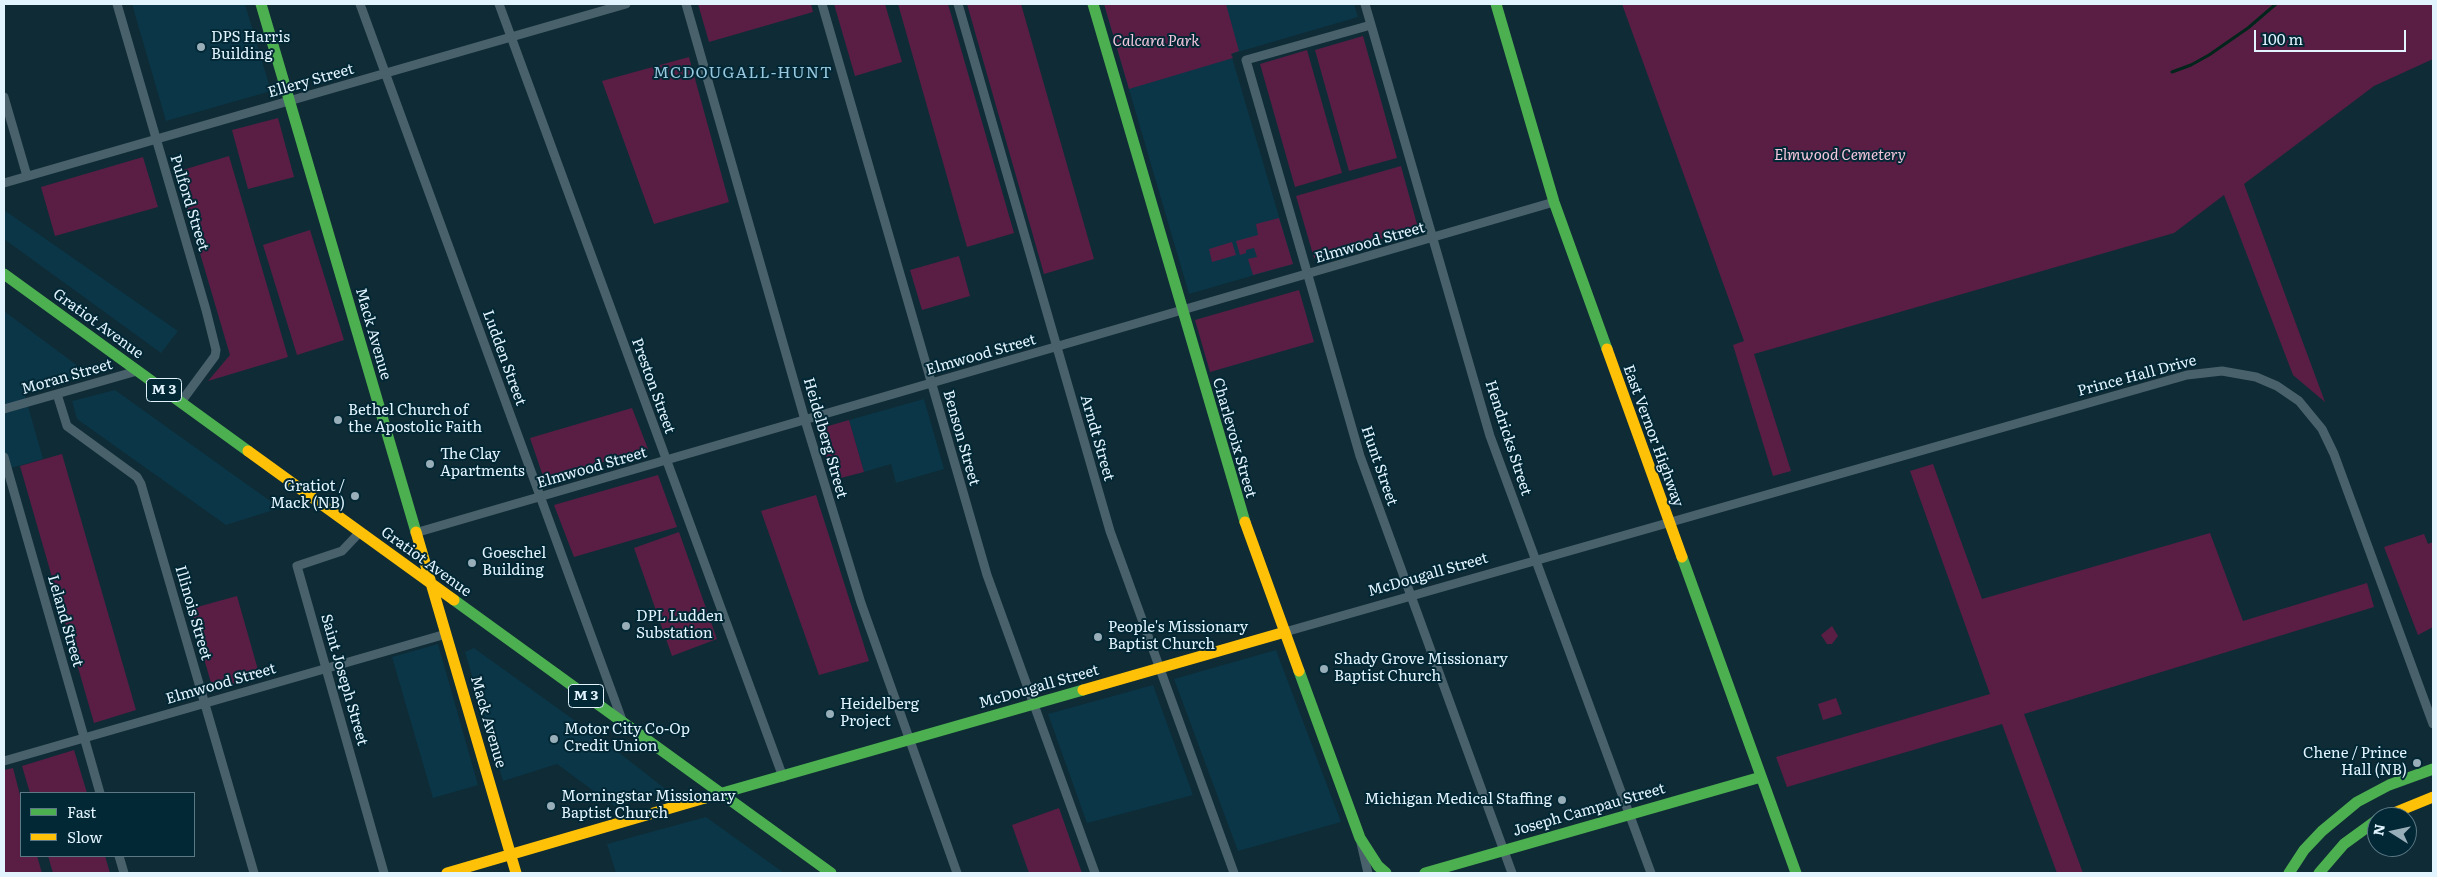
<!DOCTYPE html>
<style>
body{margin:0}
#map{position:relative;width:2437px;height:877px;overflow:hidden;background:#0f2b35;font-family:Literata,serif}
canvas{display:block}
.frame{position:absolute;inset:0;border:5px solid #e2f5ff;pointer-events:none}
.legend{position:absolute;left:20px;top:792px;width:175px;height:65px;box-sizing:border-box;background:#022735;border:1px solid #5c7986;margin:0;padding:6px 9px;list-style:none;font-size:15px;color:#e2f5ff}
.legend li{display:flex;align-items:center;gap:10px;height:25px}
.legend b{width:25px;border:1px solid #5c7986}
.north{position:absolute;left:2367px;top:807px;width:50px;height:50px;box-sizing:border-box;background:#022735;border:1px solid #5c7986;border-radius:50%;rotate:280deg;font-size:14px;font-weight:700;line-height:20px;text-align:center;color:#e2f5ff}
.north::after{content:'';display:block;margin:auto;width:18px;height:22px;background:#98aeb8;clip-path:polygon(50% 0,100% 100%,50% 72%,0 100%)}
.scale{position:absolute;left:2254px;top:30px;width:152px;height:22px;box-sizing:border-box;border:2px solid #e2f5ff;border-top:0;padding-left:6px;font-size:15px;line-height:18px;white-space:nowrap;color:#e2f5ff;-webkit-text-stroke:4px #022735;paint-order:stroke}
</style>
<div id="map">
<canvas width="2437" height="877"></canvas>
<div class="frame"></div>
<ul class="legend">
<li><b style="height:6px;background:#4caf50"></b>Fast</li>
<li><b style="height:6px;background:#ffc107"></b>Slow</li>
</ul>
<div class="north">N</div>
<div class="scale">100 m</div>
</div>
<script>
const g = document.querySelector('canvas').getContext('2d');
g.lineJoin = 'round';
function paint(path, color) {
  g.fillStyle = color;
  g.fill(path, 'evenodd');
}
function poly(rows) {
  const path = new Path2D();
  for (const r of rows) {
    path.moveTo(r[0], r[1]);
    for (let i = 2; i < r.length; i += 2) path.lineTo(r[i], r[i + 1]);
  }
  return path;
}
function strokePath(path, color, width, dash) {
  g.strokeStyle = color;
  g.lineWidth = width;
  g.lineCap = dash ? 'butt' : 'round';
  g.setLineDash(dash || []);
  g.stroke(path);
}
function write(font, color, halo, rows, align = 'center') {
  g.font = font + ' Literata,serif';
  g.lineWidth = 4;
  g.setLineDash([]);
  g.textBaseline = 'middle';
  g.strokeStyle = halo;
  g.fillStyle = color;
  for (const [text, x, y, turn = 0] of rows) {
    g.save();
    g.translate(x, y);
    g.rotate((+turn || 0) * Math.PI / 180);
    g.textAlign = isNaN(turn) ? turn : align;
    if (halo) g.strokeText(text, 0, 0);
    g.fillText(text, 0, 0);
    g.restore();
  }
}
paint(poly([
 [132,4,245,4,271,91,166,121],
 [1104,4,1354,4,1358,17,1231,54,1293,264,1189,294],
 [4,210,178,331,161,353,4,239],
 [4,311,86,372,83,375,24,392,43,459,4,470],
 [115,390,280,508,226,525,77,419,72,401],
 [924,399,944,469,896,483,891,464,864,472,849,420],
 [438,644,478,785,433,798,392,657],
 [474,648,617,751,668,791,614,806,557,764,503,781,465,652],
 [1276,650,1341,822,1238,851,1174,679],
 [1153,685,1193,795,1087,823,1048,714],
 [706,817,784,873,616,873,607,844]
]), '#0b3647');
paint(poly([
 [698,4,811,4,813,12,709,42],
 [834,4,885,4,902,62,855,76],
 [898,4,948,4,1014,233,967,247],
 [967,4,1021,4,1094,259,1044,274],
 [1104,4,1226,4,1239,51,1231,54,1233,58,1129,89],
 [1622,4,2433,4,2433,59,2374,86,2244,184,2325,402,2293,375,2224,195,2174,233,1754,354,1791,471,1773,476,1733,345,1744,341],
 [1363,36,1397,158,1349,171,1315,50],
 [1307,50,1342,173,1295,187,1260,64],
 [689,57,729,202,654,224,602,81],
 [278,118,294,177,248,189,232,130],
 [229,156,288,357,208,381,230,355,176,172],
 [143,157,158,207,55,236,41,187],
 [1401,166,1418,228,1314,258,1296,196],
 [1279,218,1293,264,1253,275,1248,259,1257,257,1254,248,1246,250,1246,253,1240,255,1236,241,1258,235,1256,224],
 [310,230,344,340,297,355,263,245],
 [1232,242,1236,255,1212,262,1209,249],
 [959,256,970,296,922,310,910,270],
 [1299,290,1314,342,1210,372,1195,320],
 [632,408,648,449,544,479,530,438],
 [849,420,864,472,833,480,818,429],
 [62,454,136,710,94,723,20,466],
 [1933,464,1982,599,2210,533,2243,621,2367,583,2374,607,2024,714,2083,873,2057,873,2002,724,1787,787,1776,757,1990,694,1910,471],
 [658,475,677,527,574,557,554,505],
 [816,495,869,661,819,675,761,511],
 [679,532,717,639,672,656,634,548],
 [2424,534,2428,544,2433,542,2433,627,2418,635,2384,547],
 [237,596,260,677,213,690,190,609],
 [1832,626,1838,636,1832,644,1827,644,1821,635],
 [1836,698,1842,714,1823,720,1818,704],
 [74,750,87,793,30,793,22,766],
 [13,768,21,799,21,856,37,856,42,873,4,873,4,770],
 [1059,808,1082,873,1029,873,1012,825],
 [48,856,105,856,110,873,53,873]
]), '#5a1e45');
strokePath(poly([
 [2172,72,2191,65,2209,55,2248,28,2276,4]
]), '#01241b', 3);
strokePath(poly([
 [117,4,206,310,216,350,215,356,181,402],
 [360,4,622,720],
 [499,4,783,777],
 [686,4,805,420,861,603,957,873],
 [822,4,987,575,1095,873],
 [958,4,1110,531,1234,873],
 [1365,4,1490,436,1651,873],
 [1371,25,1246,60,1360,456,1512,873],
 [4,97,27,176],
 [4,183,626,4],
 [57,394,67,426,137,477,141,484,254,873],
 [4,409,137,371],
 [4,457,100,793],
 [360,532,342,551,297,566,384,873],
 [415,533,1554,202],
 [1285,632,2187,375,2222,371,2256,377,2277,386,2299,401,2322,429,2334,454,2433,724],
 [4,761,446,634],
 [1361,843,1368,873],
 [119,856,124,873]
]), '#49616b', 9);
strokePath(poly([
 [261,4,416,532],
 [1093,4,1245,522],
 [1496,4,1554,202,1607,349],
 [4,274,248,451],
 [1682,557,1796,873],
 [454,600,831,873],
 [1299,671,1360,838,1378,866,1386,873],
 [705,798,1083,690],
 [1425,873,1761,777],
 [2289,873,2304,850,2322,831,2357,802,2389,785,2433,769],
 [2319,873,2344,844,2377,820]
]), '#4caf50', 11);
strokePath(poly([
 [1607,349,1682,557],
 [248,451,454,600],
 [1245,522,1299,671],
 [416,532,516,873],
 [1083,690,1285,632],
 [2384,817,2433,797],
 [447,873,705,798]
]), '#ffc107', 11);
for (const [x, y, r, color] of [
 [201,47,5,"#98aeb8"],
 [338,420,5,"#98aeb8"],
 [430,464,5,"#98aeb8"],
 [355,496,5,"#98aeb8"],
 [472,563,5,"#98aeb8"],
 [626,626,5,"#98aeb8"],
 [1098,637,5,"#98aeb8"],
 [1324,669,5,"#98aeb8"],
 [830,714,5,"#98aeb8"],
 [554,739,5,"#98aeb8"],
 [2417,763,5,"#98aeb8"],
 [1562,800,5,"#98aeb8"],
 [551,806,5,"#98aeb8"]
]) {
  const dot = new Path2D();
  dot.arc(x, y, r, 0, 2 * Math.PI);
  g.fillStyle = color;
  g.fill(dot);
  strokePath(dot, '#022735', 2);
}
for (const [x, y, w] of [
 [164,390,35],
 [586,696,35]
]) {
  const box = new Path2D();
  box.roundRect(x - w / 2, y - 11.5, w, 23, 4);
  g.fillStyle = '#022735';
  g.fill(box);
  strokePath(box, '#e2f5ff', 1);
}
write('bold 14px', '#e2f5ff', null, [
 ["M 3",164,390],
 ["M 3",586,696]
]);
write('15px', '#e2f5ff', '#022735', [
 ["DPS Harris",211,38],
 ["Building",211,55],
 ["Bethel Church of",348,411],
 ["the Apostolic Faith",348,428],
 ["The Clay",440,455],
 ["Apartments",440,472],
 ["Gratiot /",345,487,"right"],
 ["Mack (NB)",345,504,"right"],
 ["Goeschel",482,554],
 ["Building",482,571],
 ["DPL Ludden",636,617],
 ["Substation",636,634],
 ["People's Missionary",1108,628],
 ["Baptist Church",1108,645],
 ["Shady Grove Missionary",1334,660],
 ["Baptist Church",1334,677],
 ["Heidelberg",840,705],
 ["Project",840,722],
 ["Motor City Co-Op",564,730],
 ["Credit Union",564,747],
 ["Chene / Prince",2407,754,"right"],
 ["Hall (NB)",2407,771,"right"],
 ["Morningstar Missionary",561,797],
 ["Baptist Church",561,814],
 ["Michigan Medical Staffing",1552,800,"right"]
], 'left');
write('italic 15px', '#f4c5db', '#022735', [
 ["Calcara Park",1156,42],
 ["Elmwood Cemetery",1840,156]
]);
write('15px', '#e2f5ff', '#022735', [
 ["Ellery Street",311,81,-16],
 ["Pulford Street",189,203,73],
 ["Elmwood Street",1370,243,-16],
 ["Gratiot Avenue",98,324,36],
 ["Mack Avenue",373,334,74],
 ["Elmwood Street",981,355,-16],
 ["Ludden Street",504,358,70],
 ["Prince Hall Drive",2137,376,-15],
 ["Moran Street",67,377,-16],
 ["Preston Street",653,386,70],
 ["East Vernor Highway",1653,436,70],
 ["Heidelberg Street",825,438,74],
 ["Benson Street",961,438,74],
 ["Arndt Street",1097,438,74],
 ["Charlevoix Street",1234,438,74],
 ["Hendricks Street",1508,438,72],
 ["Hunt Street",1379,466,71],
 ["Elmwood Street",592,468,-16],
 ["Gratiot Avenue",426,562,36],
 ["McDougall Street",1428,575,-16],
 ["Illinois Street",193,613,74],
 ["Leland Street",65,621,74],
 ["Saint Joseph Street",344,680,74],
 ["Elmwood Street",221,684,-16],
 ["McDougall Street",1039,687,-16],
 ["Mack Avenue",488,722,74],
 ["Joseph Campau Street",1589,810,-16]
]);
g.letterSpacing = '1px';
write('16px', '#98c9e0', '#022735', [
 ["MCDOUGALL-HUNT",743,73]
]);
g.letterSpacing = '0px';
</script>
